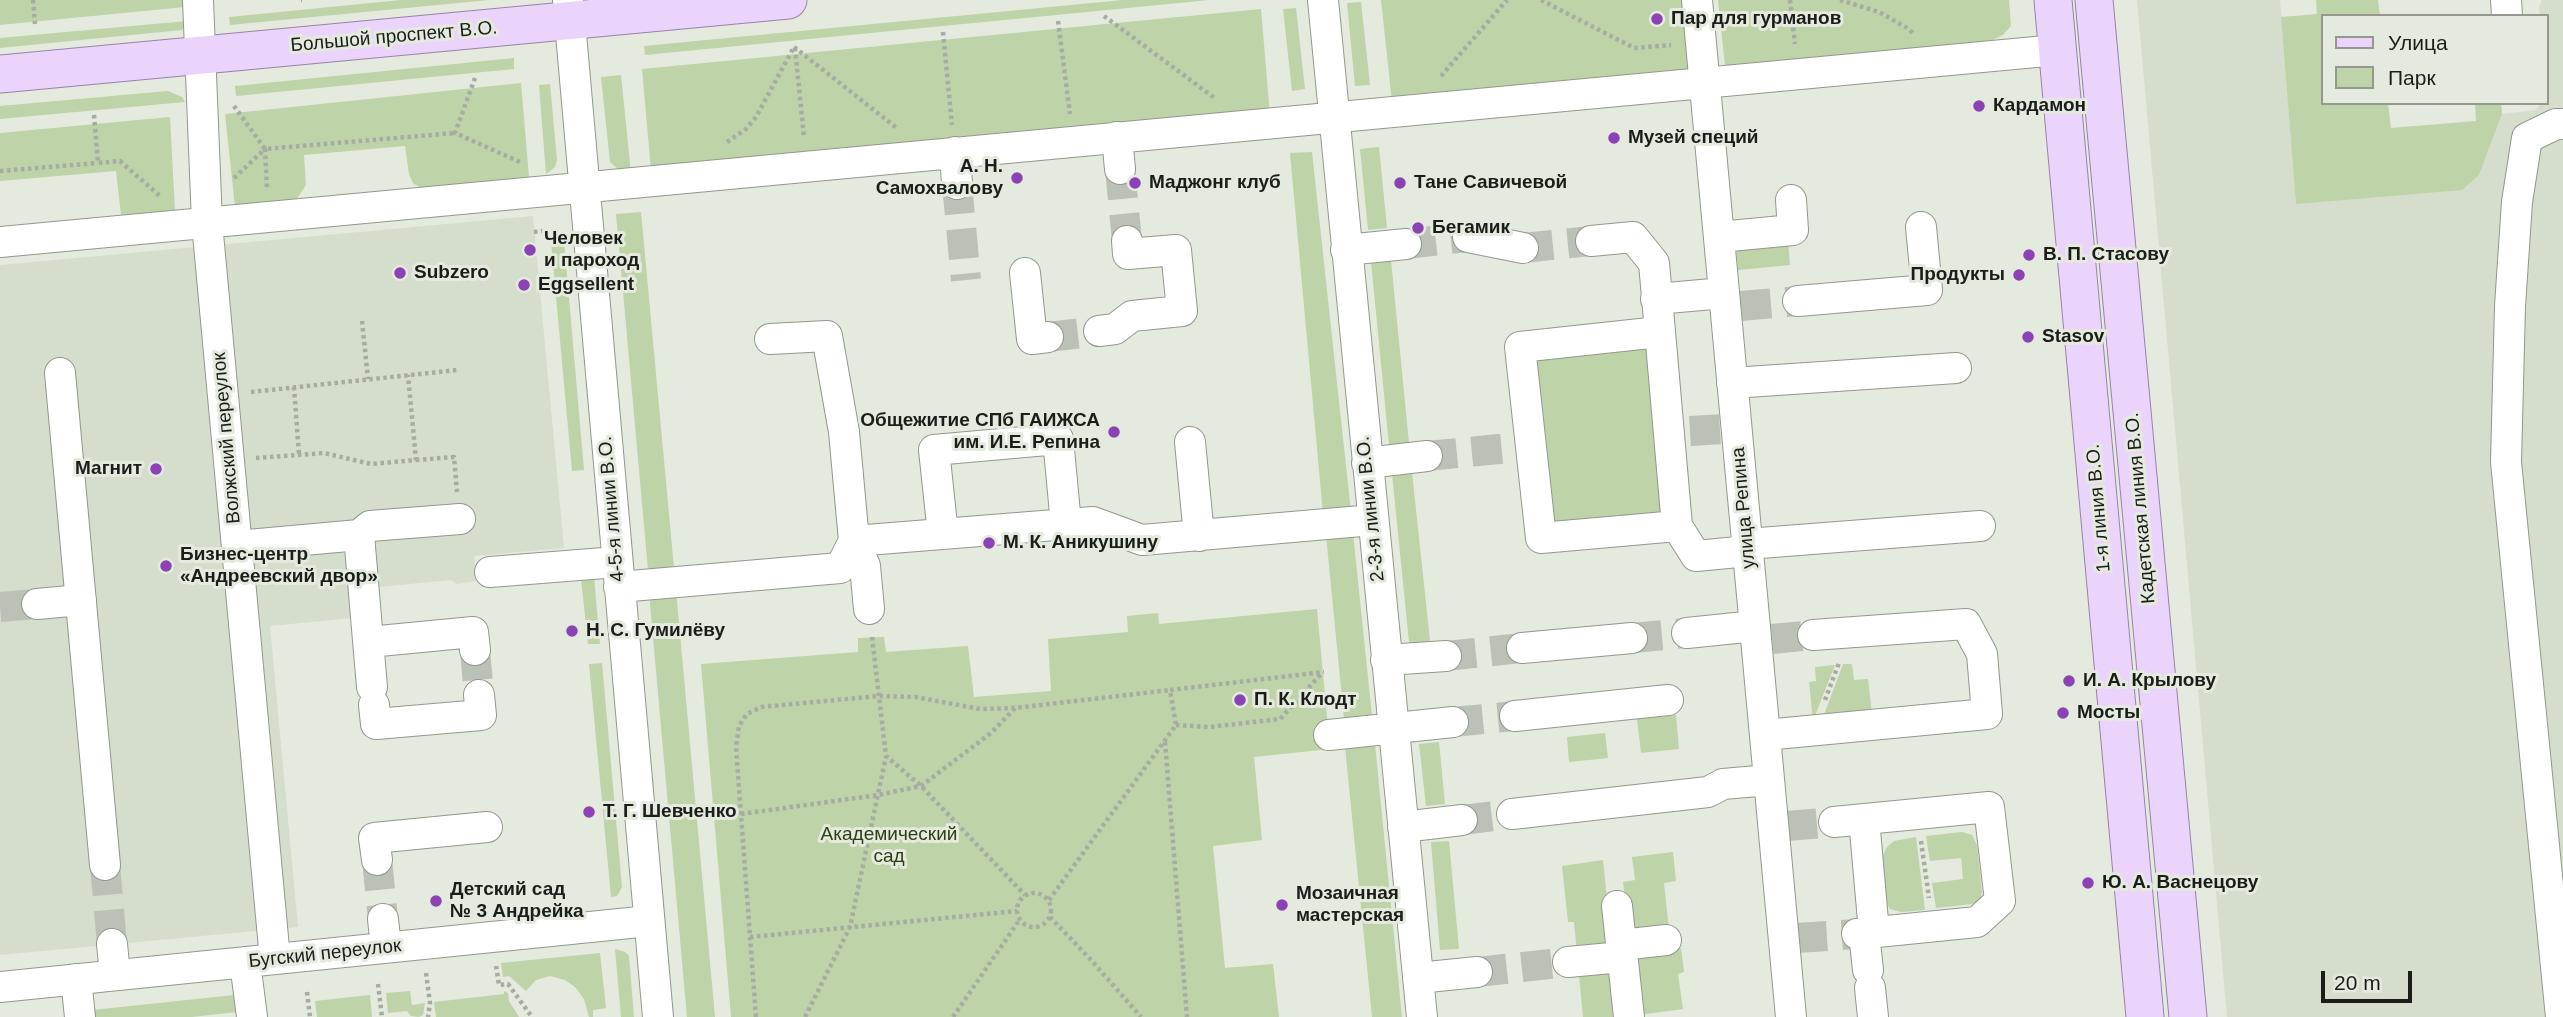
<!DOCTYPE html>
<meta charset="utf-8">
<style>
body{margin:0}
#map{position:relative;width:2563px;height:1017px;overflow:hidden;background:#e4eade;font-family:Arial,sans-serif}
canvas{display:block}
.legend{position:absolute;left:2321px;top:14px;width:228px;height:91px;box-sizing:border-box;background:#e4eade;border:2px solid #94988f;margin:0;padding:9px 12px;list-style:none;font-size:21px;color:#1b1d19}
.legend li{display:flex;align-items:center;gap:14px;height:35px}
.legend b{width:35px;border:2px solid #94988f}
.scale{position:absolute;left:2321px;top:971px;width:91px;height:32px;box-sizing:border-box;border:4px solid #1b1d19;border-top:0;padding-left:9px;font-size:21px;line-height:24px;white-space:nowrap;color:#1b1d19;-webkit-text-stroke:5px #e4eade;paint-order:stroke}
</style>
<div id="map">
<canvas width="2563" height="1017"></canvas>
<ul class="legend">
<li><b style="height:9px;background:#ebd4fb"></b>Улица</li>
<li><b style="height:19px;background:#bed3a8"></b>Парк</li>
</ul>
<div class="scale">20 m</div>
</div>
<script>
const g = document.querySelector('canvas').getContext('2d');
g.lineJoin = 'round';
function paint(path, color) {
  g.fillStyle = color;
  g.fill(path, 'evenodd');
}
function poly(rows) {
  const path = new Path2D();
  for (const r of rows) {
    if (r.length === 3) {
      path.moveTo(r[0] + r[2], r[1]);
      path.arc(r[0], r[1], r[2], 0, 2 * Math.PI);
      continue;
    }
    path.moveTo(r[0], r[1]);
    for (let i = 2; i < r.length; i += 2) path.lineTo(r[i], r[i + 1]);
  }
  return path;
}
function strokePath(path, color, width, dash) {
  g.strokeStyle = color;
  g.lineWidth = width;
  g.lineCap = dash ? 'butt' : 'round';
  g.setLineDash(dash || []);
  g.stroke(path);
}
function write(font, color, halo, rows, align = 'center') {
  g.font = font + ' Arial,sans-serif';
  g.lineWidth = 6;
  g.setLineDash([]);
  g.textBaseline = 'middle';
  g.strokeStyle = halo;
  g.fillStyle = color;
  for (const [text, x, y, turn = 0] of rows) {
    g.save();
    g.translate(x, y);
    g.rotate((+turn || 0) * Math.PI / 180);
    g.textAlign = isNaN(turn) ? turn : align;
    if (halo) g.strokeText(text, 0, 0);
    g.fillText(text, 0, 0);
    g.restore();
  }
}
paint(poly([
 [2137,0,2280,0,2296,203,2479,175,2502,114,2536,110,2541,103,2547,103,2547,16,2540,16,2539,7,2542,0,2563,0,2563,1017,2227,1017],
 [533,216,564,548,474,556,476,581,457,584,451,580,379,587,380,592,351,595,353,618,270,626,298,927,0,955,0,265]
]), '#d5decc');
paint(poly([
 [0,0,185,0,185,7,0,25],
 [401,0,489,0,230,25,229,17],
 [1123,0,1210,0,645,55,644,46],
 [1381,0,1686,0,1694,74,1392,102],
 [1718,0,2009,0,2011,26,2003,35,1984,44,1725,66],
 [2316,0,2378,0,2380,16,2323,16,2323,103,2388,103,2391,128,2476,121,2475,103,2501,103,2502,114,2479,175,2462,190,2296,204,2281,17,2317,14],
 [1361,2,1370,85,1355,86,1347,3],
 [1296,8,1305,89,1292,91,1283,9],
 [1261,9,1270,115,651,170,642,69],
 [187,21,182,30,0,48,0,38],
 [514,58,514,69,236,96,235,86],
 [621,75,631,173,621,172,610,162,601,77],
 [521,83,529,177,421,188,413,183,409,174,405,146,304,155,306,185,296,200,235,207,225,114],
 [550,84,557,160,555,167,546,174,539,85],
 [168,91,182,97,185,102,0,119,0,106],
 [170,117,175,211,121,215,116,171,0,181,0,133],
 [1379,147,1387,228,1368,230,1360,149],
 [1312,152,1351,512,1323,514,1290,153],
 [641,212,674,568,648,570,616,214],
 [1788,240,1790,265,1738,270,1736,246],
 [564,241,584,470,572,471,551,242],
 [1391,260,1409,443,1389,445,1371,262],
 [1648,347,1665,514,1549,525,1532,358],
 [1412,472,1431,650,1410,652,1392,474],
 [1353,533,1372,716,1344,719,1326,535],
 [594,577,600,644,588,644,581,578],
 [676,590,715,1017,687,1017,649,593],
 [1317,609,1330,749,1254,757,1262,840,1213,846,1225,968,1273,964,1279,1017,731,1017,701,664,858,652,858,638,884,637,886,652,968,646,974,697,1051,691,1048,639,1128,632,1127,616,1158,613,1159,624],
 [602,663,622,887,617,896,611,897,589,664],
 [1843,664,1852,664,1854,680,1868,679,1872,715,1822,720],
 [1835,665,1813,721,1809,682,1816,681,1815,667],
 [1676,715,1679,749,1641,753,1637,719],
 [1605,733,1608,758,1569,762,1567,737],
 [1439,742,1445,804,1426,806,1419,744],
 [1375,744,1402,1017,1372,1017,1345,747],
 [1962,832,1972,835,1977,845,1982,892,1980,900,1972,904,1936,908,1932,883,1963,879,1961,858,1930,861,1926,836],
 [1916,837,1925,910,1901,912,1890,909,1885,900,1881,864,1883,855,1887,847,1894,841],
 [1449,841,1459,949,1440,950,1431,842],
 [1673,852,1676,881,1664,883,1669,930,1629,934,1623,882,1635,880,1632,857],
 [1603,860,1612,948,1577,952,1574,922,1568,922,1562,866],
 [1681,948,1684,972,1678,974,1683,1009,1638,1015,1632,953],
 [615,949,625,952,629,956,634,1017,621,1017],
 [600,953,606,1008,593,1010,593,1017,589,1017,584,999,576,988,565,980,550,976,536,980,526,991,509,976,503,977,501,963],
 [1614,971,1619,1017,1583,1017,1579,975],
 [410,991,412,1005,425,1003,423,1015,419,1017,411,1016,407,1011,388,1013,386,993],
 [504,991,508,993,509,1001,519,1017,436,1017,434,1002,504,994],
 [235,995,237,1012,192,1017,93,1017,92,1010],
 [370,995,372,1017,317,1017,315,1001]
]), '#bed3a8');
strokePath(poly([
 [1120,169,1127,241],
 [957,184,966,280],
 [1406,244,1468,237],
 [1523,248,1591,241],
 [1741,306,1798,301],
 [1048,337,1099,331],
 [1690,431,1723,429],
 [1427,456,1509,448],
 [0,607,37,604],
 [1632,638,1687,633],
 [1772,639,1813,635],
 [475,650,479,695],
 [1446,656,1522,648],
 [1453,722,1515,716],
 [1462,820,1512,814],
 [1787,826,1834,822],
 [377,860,383,919],
 [105,865,112,944],
 [1797,938,1857,934],
 [1477,972,1568,962]
]), '#bcc1b7', 30, [30, 15]);
const minor = poly([
 [198,0,207,223,275,959],
 [568,0,658,1017],
 [1323,0,1422,1017],
 [1697,0,1791,1017],
 [2506,0,2507,16],
 [1117,137,1120,169],
 [955,152,957,184],
 [1468,237,1523,248],
 [1719,237,1793,230,1791,200],
 [1591,241,1633,237,1654,263,1677,526,1696,556,1748,551],
 [0,242,2057,50],
 [1346,250,1406,244],
 [1025,273,1032,339,1048,337],
 [1656,299,1724,293],
 [1798,301,1927,290,1921,227],
 [1099,331,1115,329,1132,316,1182,311,1176,250,1128,254,1127,241],
 [1659,332,1520,347,1541,538,1677,526],
 [770,339,827,336,844,432,854,541,865,566,869,609],
 [60,373,105,865],
 [1732,383,1956,368],
 [1190,442,1199,536],
 [1367,463,1427,456],
 [943,534,934,450,1058,439,1066,524],
 [359,535,372,687],
 [1747,544,1980,526],
 [237,546,359,535,370,526,460,519],
 [490,572,617,562],
 [619,587,840,568,854,541,1093,522,1142,540,1373,520],
 [37,604,81,600],
 [1687,633,1755,626],
 [369,642,473,632,475,650],
 [1522,648,1632,638],
 [1386,660,1446,656],
 [374,705,376,724,481,715,479,695],
 [1515,716,1668,700],
 [1329,735,1453,722],
 [1765,735,1987,714,1982,654,1966,624,1813,635],
 [1512,814,1708,792,1723,784,1769,780],
 [1864,819,1874,932],
 [1834,822,1989,807,2000,901,1977,922,1857,934],
 [1403,827,1462,820],
 [377,860,374,838,487,827],
 [1617,906,1629,1017],
 [383,919,386,947],
 [1864,933,1868,970],
 [112,944,115,975],
 [1621,945,1666,940],
 [245,962,252,1017],
 [1568,962,1622,957],
 [1418,978,1477,972],
 [76,979,80,1017],
 [0,987,649,921],
 [1870,988,1873,1017],
 [2561,1017,2506,462,2510,306,2517,202,2527,138,2556,124,2563,124]
]);
const major = poly([
 [2053,0,2145,1017],
 [2094,0,2188,1017],
 [0,74,788,0]
]);
strokePath(minor, '#92988d', 32);
strokePath(major, '#9a81aa', 39);
strokePath(poly([
 [33,0,35,24],
 [301,0,302,0],
 [1541,0,1634,48,1671,45],
 [1790,0,1795,44],
 [1840,0,1879,12,1909,29,1914,35],
 [1104,16,1216,99],
 [1058,21,1070,114],
 [943,32,952,125],
 [794,47,898,129],
 [795,48,804,137],
 [1441,76,1507,0],
 [475,78,455,133,520,162],
 [234,106,265,149,455,133],
 [94,115,98,163,120,161,161,197],
 [727,142,746,129,756,117,794,47],
 [0,171,98,163],
 [234,178,265,149,267,189],
 [534,232,543,231],
 [362,321,368,379],
 [294,387,299,455],
 [251,392,457,370],
 [256,458,324,453,371,464,416,460,408,375],
 [416,460,454,457,457,492],
 [872,637,886,756,921,786,1025,895],
 [1825,700,1839,663],
 [1176,725,1209,727,1280,719,1322,673],
 [1165,742,1187,1017],
 [741,814,878,795,921,786,991,733,1015,708,1170,690],
 [1921,841,1929,898],
 [1034,910,17],
 [1049,900,1176,725,1170,690,1324,672],
 [1050,917,1092,961,1141,1017],
 [750,937,1017,911],
 [496,966,499,985,508,984,532,1017],
 [426,973,430,1003,428,1017],
 [378,984,382,1017],
 [307,992,310,1017],
 [756,1017,736,747,739,726,747,714,761,707,879,696,915,697,980,709,1015,708],
 [805,1017,850,927,886,756],
 [953,1017,1020,919]
]), '#a7aca3', 4.5, [3.5, 3.5]);
strokePath(minor, '#fff', 30);
strokePath(major, '#ebd4fb', 37);
for (const [x, y, r, color] of [
 [1657,19,7,"#8b42b4"],
 [1979,106,7,"#8b42b4"],
 [1614,138,7,"#8b42b4"],
 [1017,178,7,"#8b42b4"],
 [1135,183,7,"#8b42b4"],
 [1400,183,7,"#8b42b4"],
 [1418,228,7,"#8b42b4"],
 [530,250,7,"#8b42b4"],
 [2029,255,7,"#8b42b4"],
 [400,273,7,"#8b42b4"],
 [2019,275,7,"#8b42b4"],
 [524,285,7,"#8b42b4"],
 [2028,337,7,"#8b42b4"],
 [1114,432,7,"#8b42b4"],
 [156,469,7,"#8b42b4"],
 [989,543,7,"#8b42b4"],
 [166,566,7,"#8b42b4"],
 [572,631,7,"#8b42b4"],
 [2069,681,7,"#8b42b4"],
 [1240,700,7,"#8b42b4"],
 [2063,713,7,"#8b42b4"],
 [589,812,7,"#8b42b4"],
 [2088,883,7,"#8b42b4"],
 [436,901,7,"#8b42b4"],
 [1282,905,7,"#8b42b4"]
]) {
  const dot = new Path2D();
  dot.arc(x, y, r, 0, 2 * Math.PI);
  g.fillStyle = color;
  g.fill(dot);
  strokePath(dot, '#e4eade', 2.5);
}
write('bold 19px', '#1b1d19', '#e4eade', [
 ["Пар для гурманов",1671,19],
 ["Кардамон",1993,106],
 ["Музей специй",1628,138],
 ["А. Н.",1003,167,"right"],
 ["Самохвалову",1003,189,"right"],
 ["Маджонг клуб",1149,183],
 ["Тане Савичевой",1414,183],
 ["Бегамик",1432,228],
 ["Человек",544,239],
 ["и пароход",544,261],
 ["В. П. Стасову",2043,255],
 ["Subzero",414,273],
 ["Продукты",2005,275,"right"],
 ["Eggsellent",538,285],
 ["Stasov",2042,337],
 ["Общежитие СПб ГАИЖСА",1100,421,"right"],
 ["им. И.Е. Репина",1100,443,"right"],
 ["Магнит",142,469,"right"],
 ["М. К. Аникушину",1003,543],
 ["Бизнес-центр",180,555],
 ["«Андреевский двор»",180,577],
 ["Н. С. Гумилёву",586,631],
 ["И. А. Крылову",2083,681],
 ["П. К. Клодт",1254,700],
 ["Мосты",2077,713],
 ["Т. Г. Шевченко",603,812],
 ["Ю. А. Васнецову",2102,883],
 ["Детский сад",450,890],
 ["№ 3 Андрейка",450,912],
 ["Мозаичная",1296,894],
 ["мастерская",1296,916]
], 'left');
write('19px', '#1b1d19', '#e4eade', [
 ["Большой проспект В.О.",394,37,-5],
 ["Волжский переулок",227,438,-95],
 ["улица Репина",1744,508,-95],
 ["1-я линия В.О.",2099,508,-95],
 ["Кадетская линия В.О.",2141,508,-95],
 ["4-5-я линии В.О.",612,509,-95],
 ["2-3-я линии В.О.",1371,509,-96],
 ["Бугский переулок",325,954,-6]
]);
write('19px', '#2d4014', '#e4eade', [
 ["Академический",889,835],
 ["сад",889,857]
]);
</script>
